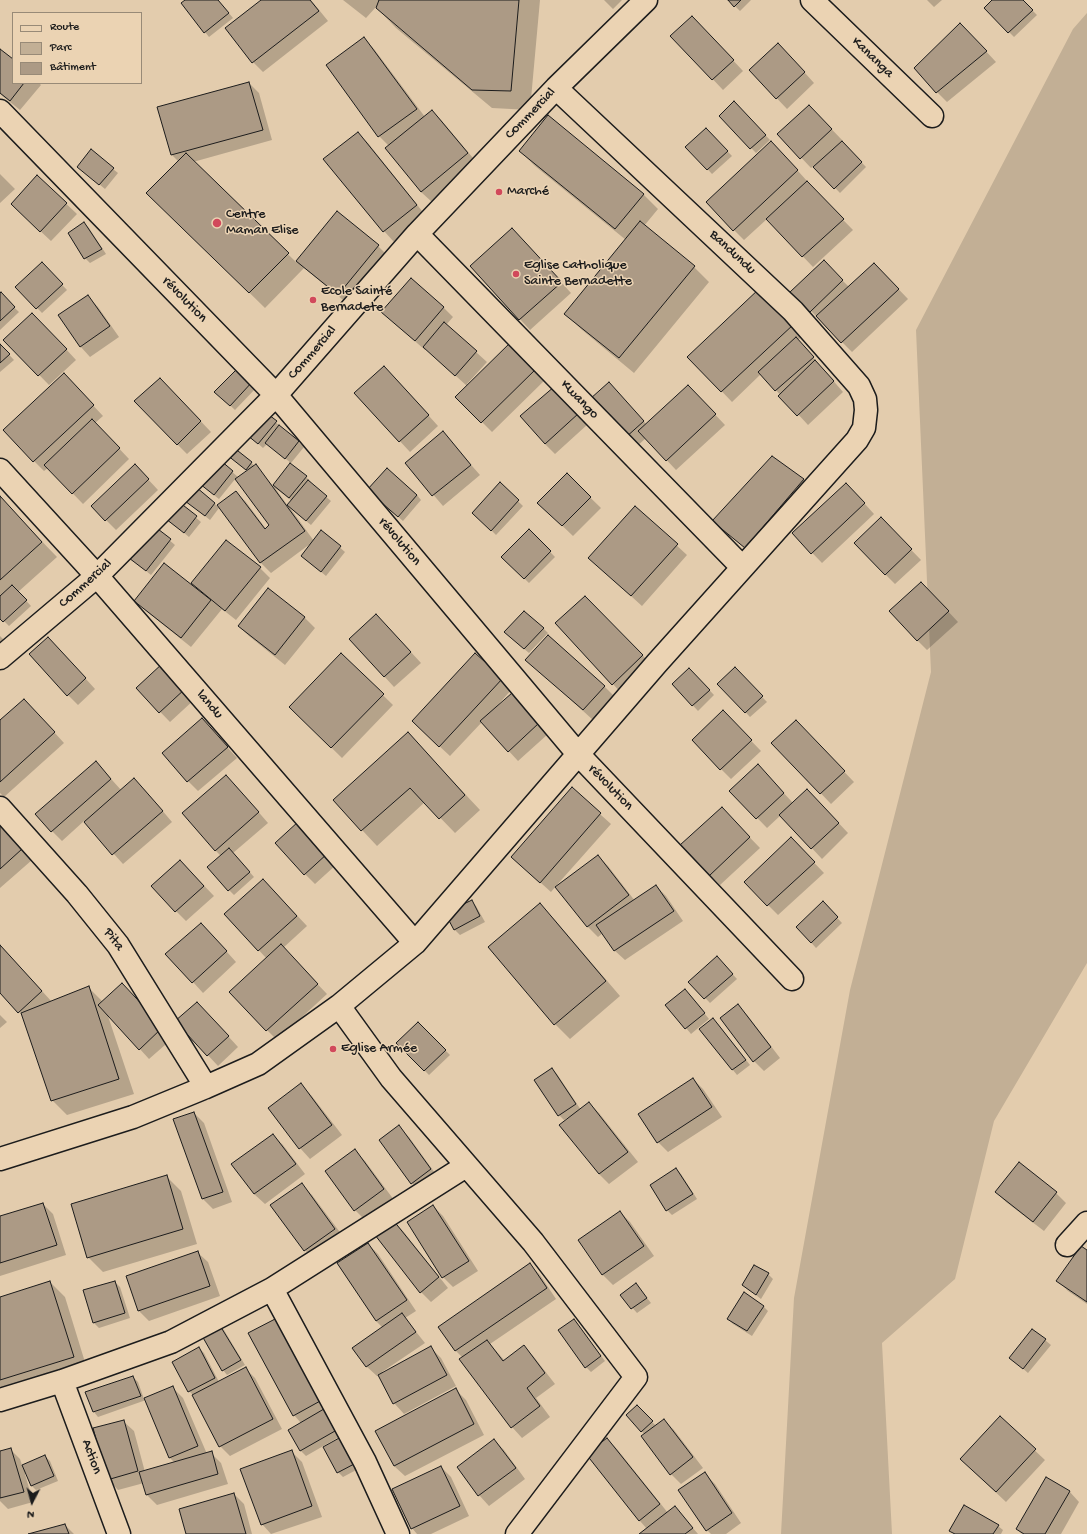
<!DOCTYPE html>
<meta charset="utf-8">
<style>
body{margin:0}
#map{position:relative;width:1087px;height:1534px;overflow:hidden;background:#e3ccad;font-family:"Gochi Hand",sans-serif}
canvas{display:block}
.legend{position:absolute;left:12px;top:12px;width:130px;height:72px;box-sizing:border-box;background:#ebd3b3;border:1px solid #988a77;margin:0;padding:5px 7px;list-style:none;font-size:12px;color:#1c1c1c}
.legend li{display:flex;align-items:center;gap:8px;height:20px}
.legend b{width:20px;border:1px solid #988a77}
.north{position:absolute;left:12px;top:1482px;width:40px;height:40px;-webkit-text-stroke:3px #ebd3b3;paint-order:stroke;rotate:186deg;font-size:11px;font-weight:700;line-height:16px;text-align:center;color:#1c1c1c}
.north::after{content:'';display:block;margin:auto;width:14px;height:18px;background:#1c1c1c;clip-path:polygon(50% 0,100% 100%,50% 72%,0 100%)}
</style>
<div id="map">
<canvas width="1087" height="1534"></canvas>
<ul class="legend">
<li><b style="height:5px;background:#ebd3b3"></b>Route</li>
<li><b style="height:11px;background:#c2af95"></b>Parc</li>
<li><b style="height:11px;background:#ac9a85"></b>Bâtiment</li>
</ul>
<div class="north">N</div>
</div>
<script>
const g = document.querySelector('canvas').getContext('2d');
g.lineJoin = 'round';
function paint(path, color) {
  g.fillStyle = color;
  g.fill(path, 'evenodd');
}
function poly(rows) {
  const path = new Path2D();
  for (const r of rows) {
    path.moveTo(r[0], r[1]);
    for (let i = 2; i < r.length; i += 2) path.lineTo(r[i], r[i + 1]);
  }
  return path;
}
function strokePath(path, color, width, dash) {
  g.strokeStyle = color;
  g.lineWidth = width;
  g.lineCap = dash ? 'butt' : 'round';
  g.setLineDash(dash || []);
  g.stroke(path);
}
function write(font, color, halo, rows, align = 'center') {
  g.font = font + ' "Gochi Hand",sans-serif';
  g.lineWidth = 3;
  g.setLineDash([]);
  g.textBaseline = 'middle';
  g.strokeStyle = halo;
  g.fillStyle = color;
  for (const [text, x, y, turn = 0] of rows) {
    g.save();
    g.translate(x, y);
    g.rotate((+turn || 0) * Math.PI / 180);
    g.textAlign = isNaN(turn) ? turn : align;
    if (halo) g.strokeText(text, 0, 0);
    g.fillText(text, 0, 0);
    g.restore();
  }
}
paint(poly([
 [1087,13,1087,963,994,1121,955,1279,882,1343,892,1534,781,1534,794,1298,850,990,931,672,916,330,1073,29]
]), '#c2af95');
paint(poly([
 [186,0,218,0,233,18,209,37,205,32],
 [263,0,311,0,328,21,263,72,253,62],
 [343,0,540,0,530,110,492,108,396,28,376,7,366,18],
 [604,0,622,0,613,9],
 [729,0,751,0,740,11],
 [927,0,942,0,934,7],
 [993,0,1022,0,1037,15,1014,37,985,8],
 [702,27,743,71,723,90,672,36],
 [970,34,996,62,947,102,937,92],
 [364,38,374,49,425,117,432,111,442,121,478,164,432,202,421,192,386,148,389,146,379,136],
 [0,50,13,61,13,83,39,83,41,85,20,110,0,94],
 [788,54,814,83,787,109,750,70],
 [249,83,259,93,272,140,193,162,296,262,337,213,378,246,388,256,348,304,304,268,265,308,163,208,179,162,172,155,158,108],
 [739,107,770,140,756,153,720,116],
 [819,116,842,140,841,141,866,167,840,193,814,166,811,168,779,134],
 [706,129,732,156,712,174,687,147],
 [357,133,368,143,426,216,394,242,384,231,325,159],
 [520,151,643,194,658,209,644,226,694,267,709,282,634,373,581,329,566,314,626,240,535,166],
 [781,152,807,181,806,182,853,230,813,267,767,219,744,240,734,230],
 [113,169,118,173,105,189,83,171],
 [0,174,15,189,0,203],
 [38,177,77,214,51,241,22,214],
 [84,223,89,228,106,254,90,263,85,258],
 [522,239,571,293,530,330,471,266],
 [824,262,849,287,884,274,908,299,852,352,792,292],
 [42,264,67,290,42,313,17,287],
 [760,290,804,335,798,340,843,392,808,425,761,374,732,402,689,357],
 [0,294,19,312,0,330],
 [88,297,98,307,119,337,90,357,80,346],
 [443,307,453,317,446,325,487,362,467,384,468,385,513,341,548,377,492,432,457,397,467,386,426,349,425,350,393,322],
 [43,324,76,360,49,385,5,340],
 [0,345,14,360,0,372],
 [238,369,257,387,235,410,216,392],
 [394,377,438,426,410,452,355,393],
 [74,385,103,416,95,423,129,459,83,504,48,468,44,471,34,461],
 [688,386,725,425,676,470,646,438,635,448,625,438,619,394,647,425],
 [554,387,588,424,555,454,545,444],
 [170,389,211,432,187,454,177,444],
 [265,413,304,447,291,463,267,444,263,448,253,439],
 [443,433,480,475,443,506,406,463],
 [233,448,255,466,256,466,273,486,291,464,306,477,311,482,310,483,331,501,311,525,290,508,314,541,321,531,345,552,326,576,302,556,310,544,271,573,261,563,218,505,236,492,246,502,266,529,271,525,236,478,219,499,206,489,220,461,239,478,248,471,233,459],
 [275,488,292,501,288,506],
 [567,475,601,508,573,536,549,513],
 [145,476,158,490,116,530,92,506],
 [803,479,813,490,755,557,714,521],
 [500,484,523,506,496,535,473,512],
 [856,494,874,514,822,563,793,533],
 [373,495,417,495,421,500,403,521],
 [0,498,57,557,18,592,31,606,9,626,0,617],
 [214,503,219,508,210,520,191,505],
 [180,504,201,522,189,537,172,523],
 [635,507,687,555,642,606,600,568],
 [154,527,175,545,151,575,130,558],
 [891,529,921,560,895,584,885,574],
 [529,530,555,557,529,583,502,557],
 [226,541,260,568,270,578,236,620,222,609,191,647,146,611,135,601,191,585],
 [269,589,305,618,315,628,285,665,249,636,239,626],
 [931,593,958,622,927,650,917,640],
 [585,597,652,665,623,695,557,623],
 [386,625,421,663,394,687,350,639],
 [543,628,548,633,529,653,510,637],
 [0,636,6,642,0,648],
 [58,648,95,689,78,705,68,695],
 [341,654,393,705,342,758,290,707],
 [475,655,512,689,497,706,498,707,522,704,548,734,518,761,482,722,450,756,423,731],
 [527,660,604,686,614,696,593,720],
 [163,664,195,699,170,722,137,688],
 [735,669,767,702,750,717,719,684],
 [694,674,714,695,698,711,673,684],
 [34,710,64,743,4,797,0,793,0,722],
 [202,719,237,758,198,791,188,781],
 [733,722,761,751,731,779,721,769],
 [806,732,854,782,831,804,773,743],
 [408,733,480,810,455,833,425,802,377,846,334,800],
 [96,762,121,790,144,789,172,822,123,864,84,821,62,841,52,831],
 [768,776,793,803,817,800,848,833,822,859,781,815,767,828,731,791],
 [236,786,268,823,233,853,254,877,234,895,229,890,221,856,215,850],
 [572,789,611,824,556,886,598,856,608,866,635,901,656,886,666,896,683,921,625,960,614,950,603,933,598,937,587,926,556,886,551,892,512,857],
 [732,819,760,848,720,885,682,846],
 [0,826,32,860,0,888],
 [309,833,337,864,315,884,305,874],
 [801,849,824,873,778,915,745,882],
 [190,871,214,896,186,921,176,911],
 [273,890,307,926,283,948,327,994,277,1040,267,1030,267,959,226,915],
 [471,901,476,906,485,922,460,935,455,930,446,914],
 [823,903,842,923,816,948,797,927],
 [540,905,555,920,620,996,570,1039,555,1024],
 [211,934,236,962,203,993,193,982],
 [0,945,52,1002,88,987,103,1002,173,1038,149,1059,107,1013,134,1094,67,1115,52,1100,22,1015,0,991],
 [721,962,737,979,710,1003,690,982],
 [690,995,709,1019,691,1034,667,1005],
 [738,1006,748,1016,780,1058,764,1071,754,1061],
 [207,1013,238,1047,218,1066,176,1021],
 [0,1015,7,1022,0,1028],
 [418,1023,450,1055,429,1075,397,1043],
 [718,1024,750,1065,737,1075,700,1029],
 [552,1069,557,1074,581,1110,589,1103,599,1113,638,1162,609,1184,599,1174,561,1125,570,1118,569,1117,564,1120,559,1115],
 [693,1079,703,1089,722,1117,668,1152,658,1142,640,1115],
 [301,1085,311,1095,342,1135,310,1159,300,1148,270,1108],
 [194,1113,204,1123,232,1202,213,1209,203,1199,174,1120],
 [399,1127,409,1137,440,1180,422,1193,412,1183],
 [273,1135,283,1145,305,1174,265,1204,254,1194],
 [355,1151,365,1161,394,1200,365,1220,355,1210,326,1171],
 [676,1169,681,1174,697,1199,672,1215,667,1210,651,1185],
 [166,1176,181,1191,197,1244,103,1272,88,1257],
 [301,1184,312,1195,345,1239,315,1261,305,1250,272,1206],
 [996,1192,1056,1193,1066,1203,1044,1231,1006,1202],
 [43,1204,53,1214,66,1255,0,1276,0,1217],
 [433,1206,443,1216,478,1271,453,1287,443,1277],
 [620,1212,630,1222,654,1256,613,1285,603,1275],
 [393,1221,403,1231,448,1288,431,1302,421,1292],
 [368,1244,378,1254,416,1311,405,1318,425,1343,382,1372,383,1373,431,1348,441,1358,456,1386,404,1414,394,1403,379,1375,377,1376,366,1366,383,1328,376,1321],
 [1087,1251,1087,1304,1068,1291,1058,1281],
 [197,1252,208,1262,220,1296,149,1321,139,1311,127,1277],
 [530,1264,540,1275,556,1299,490,1344,505,1361,524,1346,534,1357,555,1384,536,1398,550,1417,522,1438,512,1427,461,1360,463,1358,456,1351,439,1327],
 [754,1266,768,1274,773,1279,761,1299,743,1285],
 [50,1282,65,1297,88,1372,0,1390,0,1298],
 [115,1282,120,1287,130,1318,99,1328,94,1323],
 [636,1284,651,1303,637,1313,621,1295],
 [763,1306,768,1311,752,1336,733,1324,728,1319],
 [574,1320,605,1361,591,1372,586,1367],
 [219,1325,224,1330,245,1365,227,1375,223,1370],
 [1033,1330,1051,1345,1028,1373,1011,1358],
 [249,1334,334,1412,346,1433,306,1456,301,1451,289,1430,301,1423,294,1415],
 [199,1348,204,1353,219,1382,245,1368,255,1378,282,1429,230,1456,220,1446,193,1395,189,1391],
 [133,1377,138,1382,144,1399,173,1388,183,1398,207,1454,211,1453,221,1463,228,1484,157,1505,147,1495,144,1483,118,1490,108,1479,123,1421,134,1431,145,1472,175,1463,170,1458,146,1400,98,1417,94,1412,87,1393],
 [456,1390,466,1400,484,1435,405,1476,394,1466],
 [637,1406,656,1426,664,1420,674,1430,703,1468,681,1484,671,1474,643,1436,645,1435,627,1415],
 [1000,1418,1045,1460,1006,1502,971,1469],
 [340,1438,360,1468,343,1477,338,1472],
 [607,1439,617,1449,668,1513,675,1507,698,1534,641,1534,647,1529,640,1521,587,1454],
 [494,1440,504,1450,525,1479,489,1506,479,1495,458,1467],
 [10,1449,20,1459,22,1465,45,1456,50,1461,58,1481,36,1490,31,1485,26,1473,25,1474,33,1502,8,1509,0,1501,0,1452],
 [292,1452,302,1462,322,1517,271,1534,262,1524],
 [441,1467,451,1477,469,1516,431,1534,417,1534,412,1528],
 [705,1474,715,1484,741,1523,726,1534,711,1534,707,1530],
 [1069,1491,1079,1502,1061,1534,1022,1534,1017,1529],
 [234,1494,244,1504,252,1534,187,1534],
 [65,1525,74,1534,32,1534],
 [998,1526,1003,1530,1001,1534,954,1534,951,1531]
]), '#0003');
const building = poly([
 [185,0,218,0,229,13,204,33,181,3,185,0],
 [261,0,310,0,319,11,252,63,225,28,261,0],
 [379,0,519,0,511,91,472,90,376,8,379,0],
 [728,0,741,0,734,7,728,0],
 [992,0,1023,0,1033,10,1008,33,984,8,992,0],
 [692,16,734,60,712,80,670,36,692,16],
 [960,23,987,51,936,93,914,68,960,23],
 [364,37,417,109,378,137,326,65,364,37],
 [778,43,805,72,776,99,749,70,778,43],
 [0,49,13,59,13,83,24,83,10,101,0,93,0,49],
 [249,82,263,130,171,155,157,107,249,82],
 [734,101,766,135,750,149,719,116,734,101],
 [809,105,832,129,800,159,777,134,809,105],
 [432,110,468,153,421,192,385,148,432,110],
 [548,115,644,194,615,229,519,151,548,115],
 [706,128,728,151,707,170,685,147,706,128],
 [358,132,417,205,383,232,323,159,358,132],
 [771,141,798,170,733,231,706,202,771,141],
 [842,141,862,162,834,189,813,167,842,141],
 [91,149,114,168,99,185,77,167,91,149],
 [186,153,289,253,249,293,146,193,186,153],
 [37,175,67,203,40,232,11,204,37,175],
 [807,181,844,219,802,257,766,219,807,181],
 [337,211,379,245,338,295,296,261,337,211],
 [640,221,695,266,619,358,564,314,640,221],
 [84,222,102,249,84,259,68,233,84,222],
 [512,228,562,282,519,320,470,266,512,228],
 [824,260,843,280,810,312,790,292,824,260],
 [42,262,63,284,36,309,15,287,42,262],
 [874,263,899,289,841,343,816,316,874,263],
 [411,278,444,307,415,341,381,312,411,278],
 [760,288,794,324,721,392,687,357,760,288],
 [1,292,15,307,0,321,0,293,1,292],
 [88,295,110,326,80,347,58,315,88,295],
 [32,313,67,349,38,376,3,340,32,313],
 [444,322,477,351,455,376,423,347,444,322],
 [796,337,814,357,775,391,758,372,796,337],
 [513,340,539,366,481,423,455,397,513,340],
 [0,344,10,354,0,363,0,344],
 [815,360,834,381,797,416,778,396,815,360],
 [384,366,429,415,399,442,354,393,384,366],
 [238,368,253,381,230,406,214,392,238,368],
 [64,373,94,405,33,462,3,430,64,373],
 [160,378,201,421,177,445,134,401,160,378],
 [609,382,644,421,625,438,590,399,609,382],
 [688,385,716,414,666,461,638,431,688,385],
 [555,386,579,413,545,444,520,416,555,386],
 [265,412,277,421,258,444,247,435,265,412],
 [92,419,120,448,72,494,44,465,92,419],
 [279,425,299,441,285,459,265,443,279,425],
 [443,431,471,465,432,496,405,463,443,431],
 [233,447,252,462,246,470,227,455,233,447],
 [772,456,804,479,745,548,712,521,772,456],
 [220,460,233,471,214,495,200,484,220,460],
 [290,463,307,476,289,498,273,485,290,463],
 [135,464,149,479,105,521,91,506,135,464],
 [256,464,305,531,260,563,217,505,236,491,265,529,269,525,235,479,256,464],
 [387,468,417,495,398,517,367,490,387,468],
 [567,473,591,497,562,526,537,503,567,473],
 [308,480,327,496,306,521,287,505,308,480],
 [500,482,519,500,491,531,472,513,500,482],
 [846,483,865,503,811,554,792,533,846,483],
 [196,487,215,503,205,516,185,501,196,487],
 [0,496,42,542,0,580,0,496],
 [179,502,197,516,184,533,166,519,179,502],
 [635,506,678,544,631,596,588,558,635,506],
 [881,517,912,549,885,575,854,543,881,517],
 [154,526,171,539,146,571,129,558,154,526],
 [529,529,551,551,524,579,501,557,529,529],
 [321,530,341,546,321,572,301,556,321,530],
 [226,540,261,567,225,611,191,583,226,540],
 [164,563,211,600,181,638,134,601,164,563],
 [921,582,949,611,917,641,889,611,921,582],
 [12,585,27,600,3,622,0,619,0,596,12,585],
 [268,588,305,617,275,655,238,626,268,588],
 [585,596,643,655,612,685,555,623,585,596],
 [524,611,544,628,524,649,504,632,524,611],
 [376,614,411,652,384,677,349,639,376,614],
 [548,635,605,686,583,710,525,660,548,635],
 [48,637,86,678,67,696,29,654,48,637],
 [341,653,384,694,331,748,289,707,341,653],
 [475,653,503,678,439,747,412,721,475,653],
 [163,663,186,688,159,713,136,688,163,663],
 [735,667,763,696,745,713,717,684,735,667],
 [689,668,710,690,692,706,672,684,689,668],
 [512,693,539,723,508,752,480,721,512,693],
 [24,699,55,732,0,782,0,720,24,699],
 [723,710,752,740,720,770,692,740,723,710],
 [202,718,228,747,187,782,162,753,202,718],
 [796,720,845,771,820,794,771,743,796,720],
 [408,732,465,795,439,819,410,788,361,831,333,800,408,732],
 [96,761,111,779,51,832,35,814,96,761],
 [758,764,784,793,756,819,729,791,758,764],
 [226,775,259,812,215,851,182,813,226,775],
 [134,778,163,811,112,855,84,822,134,778],
 [572,787,601,813,540,883,511,857,572,787],
 [807,789,839,823,811,849,779,815,807,789],
 [722,807,750,837,709,876,680,845,722,807],
 [299,821,328,853,304,875,275,843,299,821],
 [0,825,22,849,0,869,0,825],
 [791,837,815,862,767,906,744,882,791,837],
 [229,848,250,872,228,891,207,867,229,848],
 [598,855,629,895,587,927,555,887,598,855],
 [180,860,204,886,175,912,151,886,180,860],
 [263,879,297,916,258,951,224,914,263,879],
 [656,885,674,911,614,951,596,925,656,885],
 [472,900,480,916,454,930,445,913,472,900],
 [823,901,838,917,811,943,796,927,823,901],
 [540,903,606,981,554,1025,488,947,540,903],
 [201,923,227,951,192,983,165,954,201,923],
 [281,944,318,984,266,1031,229,992,281,944],
 [0,945,42,991,18,1013,0,993,0,945],
 [717,956,733,974,704,999,688,982,717,956],
 [122,983,163,1027,139,1050,98,1005,122,983],
 [89,986,119,1079,51,1101,21,1013,89,986],
 [685,989,705,1013,685,1029,665,1005,685,989],
 [197,1002,229,1036,207,1056,175,1021,197,1002],
 [738,1004,771,1047,753,1062,720,1018,738,1004],
 [713,1018,746,1060,732,1070,699,1029,713,1018],
 [418,1022,446,1050,424,1071,396,1043,418,1022],
 [552,1068,576,1104,558,1116,534,1080,552,1068],
 [693,1078,712,1107,657,1143,638,1114,693,1078],
 [301,1083,332,1125,299,1149,268,1108,301,1083],
 [589,1102,628,1152,599,1174,559,1125,589,1102],
 [194,1112,223,1192,202,1199,173,1119,194,1112],
 [399,1125,431,1169,411,1184,379,1140,399,1125],
 [273,1134,296,1164,254,1194,231,1164,273,1134],
 [355,1149,384,1189,354,1211,325,1171,355,1149],
 [1019,1162,1057,1192,1033,1222,995,1192,1019,1162],
 [676,1168,693,1194,666,1211,650,1185,676,1168],
 [167,1175,183,1229,87,1258,71,1204,167,1175],
 [302,1183,335,1229,304,1251,270,1205,302,1183],
 [43,1203,57,1245,0,1263,0,1216,43,1203],
 [433,1205,469,1261,442,1278,407,1222,433,1205],
 [620,1211,644,1246,602,1275,578,1240,620,1211],
 [393,1220,439,1277,420,1293,375,1235,393,1220],
 [368,1243,407,1300,376,1321,337,1263,368,1243],
 [1081,1246,1087,1250,1087,1302,1056,1281,1081,1246],
 [198,1251,210,1286,138,1311,126,1276,198,1251],
 [530,1263,547,1288,455,1351,438,1327,530,1263],
 [754,1265,769,1273,756,1295,742,1285,754,1265],
 [50,1281,74,1357,0,1380,0,1297,50,1281],
 [115,1281,125,1313,93,1323,83,1290,115,1281],
 [636,1283,647,1298,631,1309,620,1295,636,1283],
 [744,1292,764,1306,747,1331,727,1319,744,1292],
 [402,1313,416,1332,366,1367,352,1348,402,1313],
 [277,1318,322,1400,293,1416,248,1333,277,1318],
 [574,1319,601,1356,585,1368,558,1330,574,1319],
 [219,1324,241,1360,222,1371,201,1334,219,1324],
 [1032,1329,1046,1339,1023,1369,1009,1358,1032,1329],
 [487,1340,503,1361,524,1345,545,1373,527,1388,540,1406,511,1428,459,1359,487,1340],
 [431,1346,447,1375,393,1404,378,1375,431,1346],
 [199,1347,215,1378,188,1392,172,1362,199,1347],
 [246,1367,273,1419,219,1447,192,1395,246,1367],
 [133,1376,141,1396,93,1412,85,1392,133,1376],
 [173,1386,198,1446,169,1458,144,1398,173,1386],
 [456,1388,474,1424,394,1466,375,1431,456,1388],
 [637,1405,653,1421,641,1432,626,1415,637,1405],
 [329,1406,342,1427,300,1451,288,1430,329,1406],
 [1000,1416,1036,1449,996,1492,960,1459,1000,1416],
 [664,1419,693,1457,670,1475,641,1436,664,1419],
 [124,1420,138,1471,107,1480,93,1428,124,1420],
 [341,1437,356,1463,337,1473,323,1447,341,1437],
 [607,1438,660,1504,639,1521,586,1454,607,1438],
 [494,1439,516,1468,478,1496,457,1467,494,1439],
 [11,1448,24,1492,0,1498,0,1451,11,1448],
 [292,1450,312,1506,261,1525,240,1469,292,1450],
 [212,1451,218,1474,146,1495,139,1472,212,1451],
 [45,1455,54,1476,31,1486,22,1465,45,1455],
 [441,1466,460,1506,411,1529,392,1489,441,1466],
 [705,1472,732,1513,706,1531,678,1490,705,1472],
 [1046,1477,1070,1491,1045,1534,1024,1534,1016,1529,1046,1477],
 [234,1493,246,1534,186,1534,179,1509,234,1493],
 [964,1505,999,1525,993,1534,955,1534,949,1531,964,1505],
 [675,1506,693,1528,685,1534,639,1534,675,1506],
 [65,1524,69,1534,28,1534,65,1524]
]);
paint(building, '#ac9a85');
strokePath(building, '#1c1c1c', 1);
const street = poly([
 [812,0,932,116],
 [0,111,276,395,578,754,792,979],
 [417,234,742,567],
 [0,470,97,576,415,943],
 [0,658,97,576,276,395,417,234,556,88,646,0],
 [0,808,77,894,118,945,206,1087],
 [339,1006,391,1078,533,1242,636,1377,517,1534],
 [0,1159,133,1117,206,1087,258,1064,339,1006,415,943,657,663,857,440,864,428,866,410,865,399,859,386,793,311,556,88],
 [1067,1245,1087,1223],
 [272,1289,365,1462,398,1534],
 [62,1381,119,1534],
 [0,1400,62,1381,171,1342,272,1289,466,1166]
]);
strokePath(street, '#1c1c1c', 25);
strokePath(street, '#ebd3b3', 22);
for (const [x, y, r, color] of [
 [499,192,4,"#d1495b"],
 [217,223,5,"#d1495b"],
 [516,274,4,"#d1495b"],
 [313,300,4,"#d1495b"],
 [333,1049,4,"#d1495b"]
]) {
  const dot = new Path2D();
  dot.arc(x, y, r, 0, 2 * Math.PI);
  g.fillStyle = color;
  g.fill(dot);
  strokePath(dot, '#ebd3b3', 1.5);
}
write('14px', '#1c1c1c', '#ebd3b3', [
 ["Kananga",872,58,44],
 ["Commercial",531,114,-46],
 ["Bandundu",732,253,43],
 ["révolution",184,300,46],
 ["Commercial",313,353,-49],
 ["Kwango",579,400,46],
 ["révolution",399,542,50],
 ["Commercial",86,584,-42],
 ["landu",209,705,49],
 ["révolution",610,788,46],
 ["Pita",113,940,53],
 ["Action",91,1457,70]
]);
write('14px', '#1c1c1c', '#ebd3b3', [
 ["Marché",507,192],
 ["Centre",226,215],
 ["Maman Elise",226,231],
 ["Eglise Catholique",524,266],
 ["Sainte Bernadette",524,282],
 ["Ecole Sainté",321,292],
 ["Bernadete",321,308],
 ["Eglise Armée",341,1049]
], 'left');
</script>
